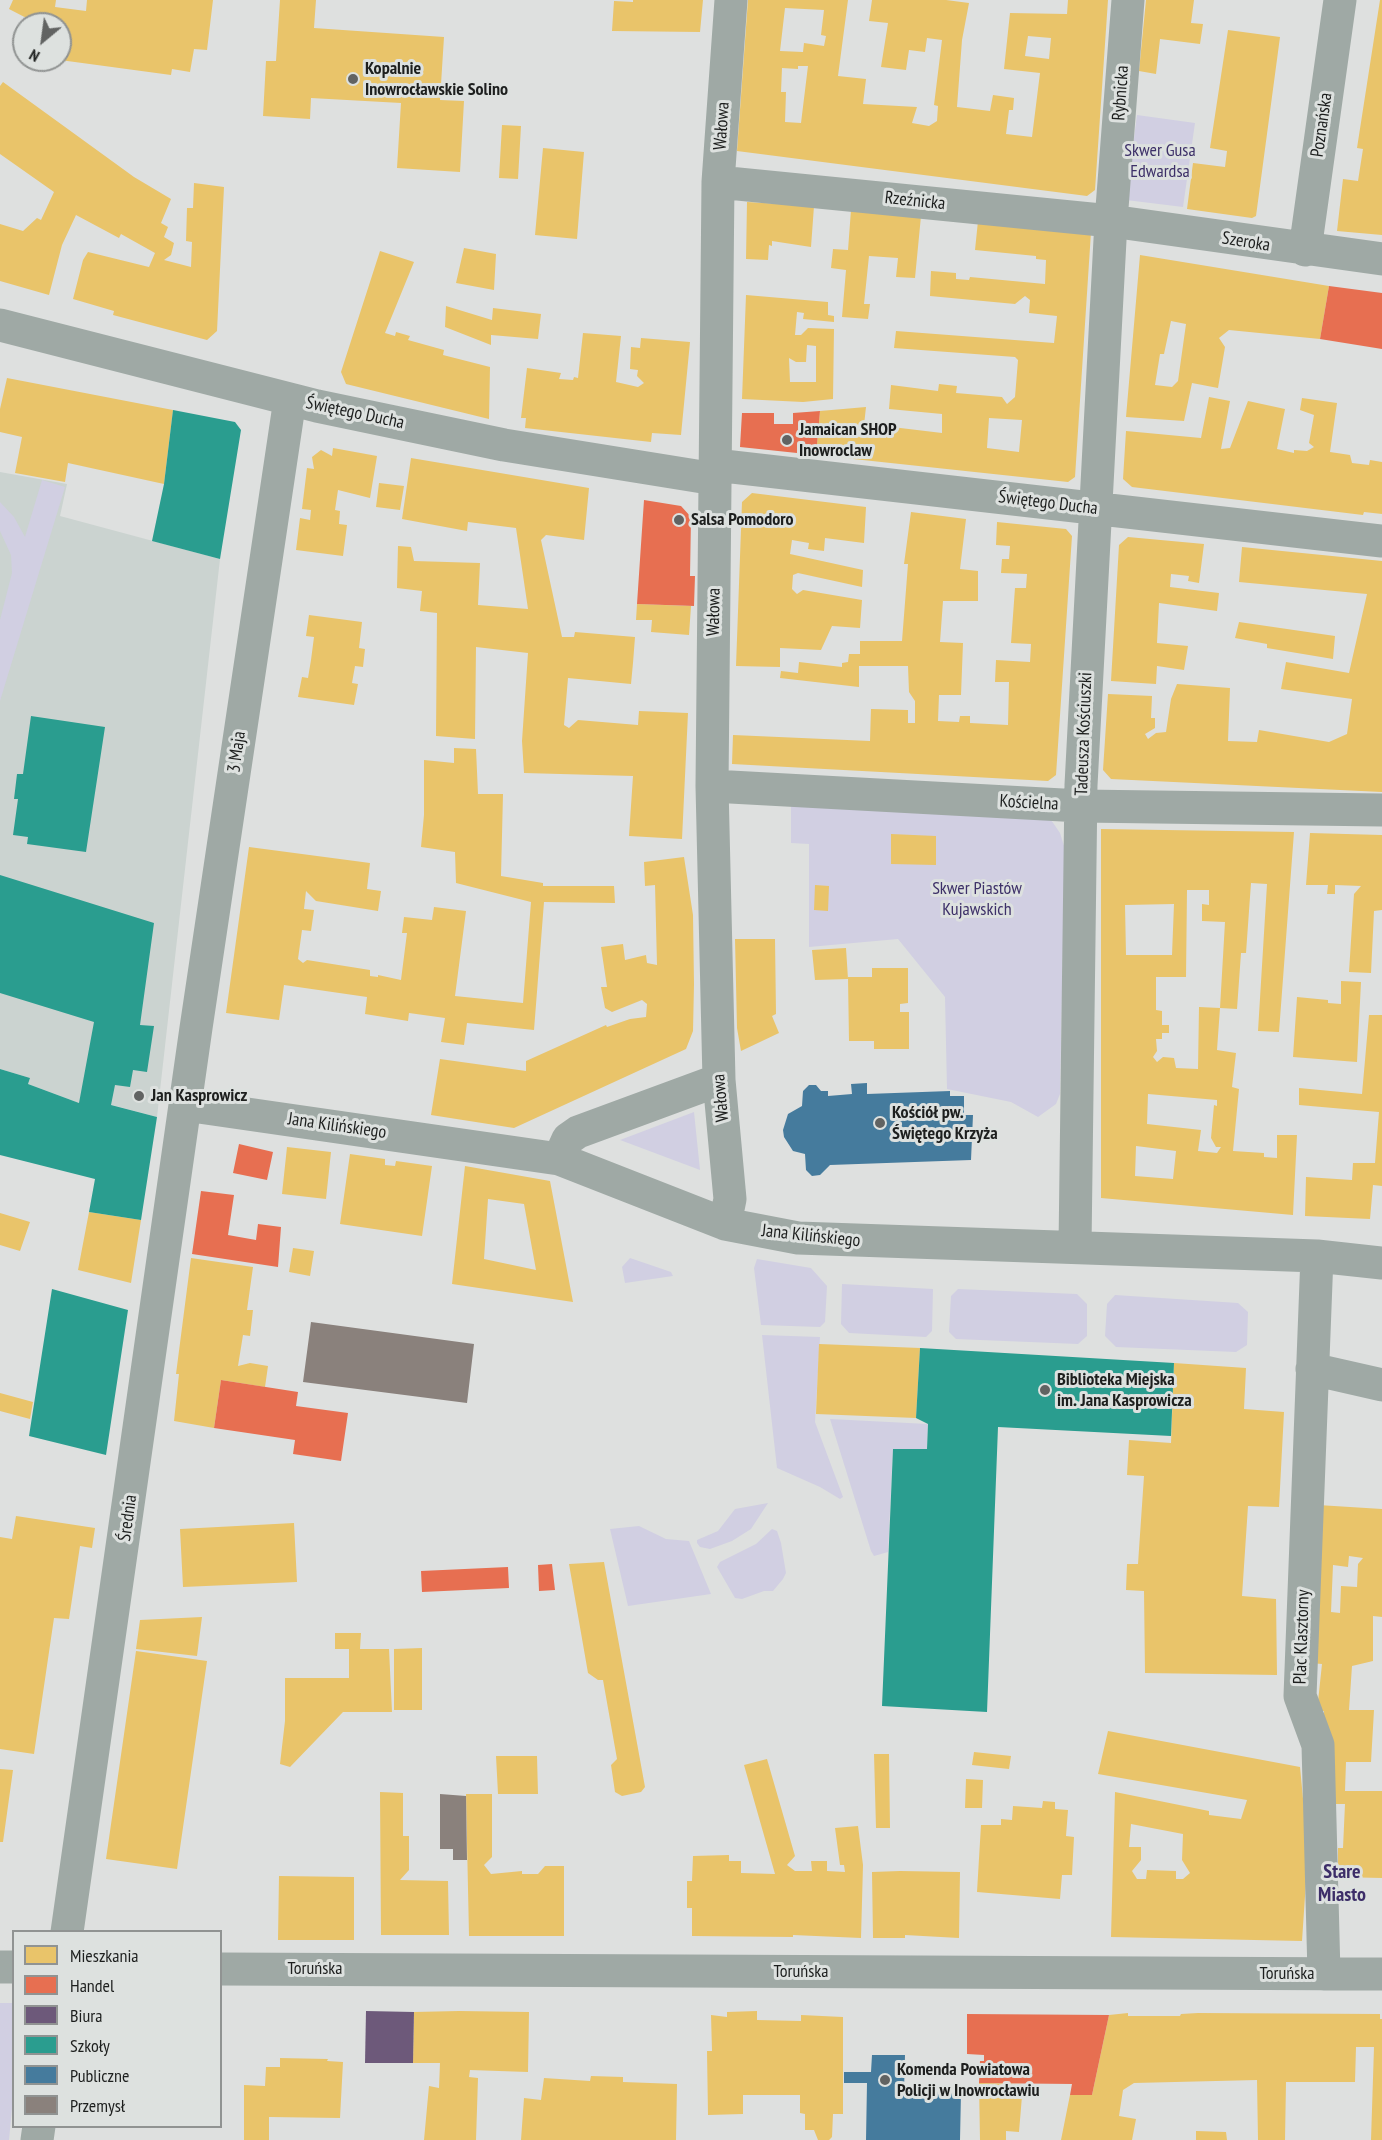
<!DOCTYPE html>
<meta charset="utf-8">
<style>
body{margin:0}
#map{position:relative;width:1382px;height:2140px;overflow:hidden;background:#dee0df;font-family:"PT Sans Narrow",sans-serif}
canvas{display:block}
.legend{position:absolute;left:12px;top:1930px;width:210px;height:198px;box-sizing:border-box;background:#dde1df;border:2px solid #909392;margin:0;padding:8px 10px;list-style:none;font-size:18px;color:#1d1f1e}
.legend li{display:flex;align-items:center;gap:12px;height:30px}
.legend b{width:30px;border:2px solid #909392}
.north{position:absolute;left:12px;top:12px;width:60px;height:60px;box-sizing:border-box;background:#dde1df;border:2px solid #909392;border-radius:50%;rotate:209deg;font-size:16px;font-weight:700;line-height:24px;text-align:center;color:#1d1f1e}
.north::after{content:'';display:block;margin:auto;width:21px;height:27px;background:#616362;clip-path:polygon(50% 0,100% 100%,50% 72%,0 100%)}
</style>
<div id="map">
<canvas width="1382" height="2140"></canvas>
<ul class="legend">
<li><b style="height:16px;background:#e9c46a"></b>Mieszkania</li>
<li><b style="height:16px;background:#e76f51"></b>Handel</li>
<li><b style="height:16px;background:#6d597a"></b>Biura</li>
<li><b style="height:16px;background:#2a9d8f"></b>Szkoły</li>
<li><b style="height:16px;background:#457b9d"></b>Publiczne</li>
<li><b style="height:16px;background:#8a817c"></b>Przemysł</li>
</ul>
<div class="north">N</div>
</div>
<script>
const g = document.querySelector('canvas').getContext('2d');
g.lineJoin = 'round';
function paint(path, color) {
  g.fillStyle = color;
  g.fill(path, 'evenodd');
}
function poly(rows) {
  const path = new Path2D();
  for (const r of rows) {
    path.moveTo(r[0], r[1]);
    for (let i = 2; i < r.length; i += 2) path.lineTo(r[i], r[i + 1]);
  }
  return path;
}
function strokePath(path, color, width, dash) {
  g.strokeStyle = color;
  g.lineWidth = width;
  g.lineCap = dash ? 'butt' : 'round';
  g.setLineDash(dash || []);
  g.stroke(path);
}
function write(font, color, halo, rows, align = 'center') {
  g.font = font + ' "PT Sans Narrow",sans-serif';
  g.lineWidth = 6;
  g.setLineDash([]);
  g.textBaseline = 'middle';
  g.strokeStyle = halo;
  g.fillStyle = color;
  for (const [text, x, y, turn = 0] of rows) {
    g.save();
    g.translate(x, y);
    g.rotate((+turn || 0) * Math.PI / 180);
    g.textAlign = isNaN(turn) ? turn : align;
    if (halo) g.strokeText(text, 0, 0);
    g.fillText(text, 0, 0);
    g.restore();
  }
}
paint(poly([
 [0,472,67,484,60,516,220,559,157,1117,112,1105,79,1103,28,1084,30,1078,0,1069]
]), '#cbd3d0');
paint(poly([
 [1137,115,1195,123,1183,207,1126,200],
 [42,480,65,487,0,701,0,620,12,573,11,555,0,531,0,502,14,517,25,537],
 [791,805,1047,814,1060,833,1065,849,1060,1094,1056,1104,1038,1117,1011,1102,947,1089,945,997,898,939,809,947,809,844,791,843],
 [694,1112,700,1170,620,1140],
 [630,1258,671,1272,673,1276,625,1283,622,1267],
 [757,1259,811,1268,827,1286,825,1322,820,1327,761,1325,754,1268],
 [842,1284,933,1289,932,1331,926,1337,849,1333,841,1324],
 [958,1289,1077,1294,1087,1304,1087,1336,1078,1344,956,1339,949,1332,951,1296],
 [1115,1295,1238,1303,1248,1312,1247,1345,1236,1352,1116,1347,1105,1336,1107,1304],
 [762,1335,820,1337,815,1422,843,1497,840,1499,820,1487,777,1468],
 [830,1419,928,1424,927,1449,893,1449,888,1552,874,1556,871,1551],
 [768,1503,751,1529,732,1541,710,1549,700,1547,697,1543,697,1540,718,1531,735,1509],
 [639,1526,666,1539,689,1541,711,1594,628,1606,610,1529],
 [772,1529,777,1531,781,1543,786,1573,783,1579,773,1591,764,1591,742,1599,735,1598,717,1567,720,1562,756,1544],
 [0,2003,13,2003,14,2087,9,2140,0,2140]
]), '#d1cfe2');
paint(poly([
 [13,0,56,0,55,7,86,11,87,0,213,0,207,50,194,49,190,72,172,69,171,75,60,60,60,24,38,24,9,9],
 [280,0,316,0,314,28,444,37,440,100,464,101,460,172,397,168,401,103,311,98,310,119,263,116,266,61,276,61],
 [633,0,703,0,700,32,612,31,614,1,633,2],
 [748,0,848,0,838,76,866,79,863,104,917,107,912,123,929,126,937,121,938,106,934,105,942,40,927,38,925,52,909,50,906,70,881,67,888,23,869,21,872,0,946,0,969,3,962,40,957,107,990,111,993,95,1014,98,1013,110,1009,110,1006,134,1032,137,1040,73,1004,69,1010,13,1067,14,1068,0,1108,0,1095,190,1087,196,737,151],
 [785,8,824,10,821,35,826,36,824,46,804,43,803,52,780,51],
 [1028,36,1051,38,1049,59,1025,56],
 [798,66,808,66,801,123,785,122,786,92,781,92,782,68,798,69],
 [1146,0,1194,0,1191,23,1203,24,1200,44,1160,39,1156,74,1139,71],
 [1380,0,1382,0,1382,235,1337,231,1343,179,1358,181,1363,149,1357,148],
 [1228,30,1280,37,1256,216,1252,218,1187,209,1193,163,1225,167,1227,151,1210,148],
 [3,82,134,177,171,199,161,223,168,227,164,237,174,243,171,255,164,260,191,267,192,242,186,241,187,208,193,208,194,183,224,187,217,331,207,340,113,315,114,311,73,299,83,260,88,252,149,267,155,253,121,234,119,238,76,215,62,245,49,295,0,281,0,224,23,231,37,218,41,220,54,192,0,154,0,86],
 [502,125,521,126,518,179,499,178],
 [543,148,584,152,577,239,535,235],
 [747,202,814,206,811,247,772,241,772,246,769,245,768,260,746,259],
 [851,210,921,216,915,278,896,277,898,258,869,256,864,304,870,304,868,319,842,317,846,270,831,268,833,249,848,250],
 [978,221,1091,232,1075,477,1068,482,816,455,820,411,866,407,864,425,873,426,872,437,886,438,886,433,892,433,892,427,942,433,942,414,889,409,891,385,938,391,939,384,957,386,956,393,1002,397,1007,404,1015,397,1018,360,1015,357,894,348,896,331,1054,343,1057,316,1029,313,1030,300,1025,296,1015,304,930,296,931,271,956,273,956,279,969,280,970,277,1045,284,1046,260,1036,259,1036,256,975,250],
 [989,418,1022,420,1019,452,987,448],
 [464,248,496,254,494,290,456,283],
 [380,251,414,262,385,333,395,336,396,332,410,336,408,340,444,350,443,355,490,367,489,419,346,384,341,372],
 [1140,255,1329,286,1320,339,1229,330,1219,338,1225,347,1218,388,1192,383,1184,421,1126,417],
 [1171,321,1186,324,1178,381,1172,387,1155,385,1160,354,1164,354],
 [746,295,828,302,828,315,834,316,834,322,803,319,804,313,797,312,795,335,801,335,808,328,834,329,833,399,803,402,742,399],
 [807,345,816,346,816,382,790,382,789,358,796,362,806,362],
 [446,306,492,320,493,308,541,314,538,339,491,335,491,345,445,327],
 [583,333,621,336,616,382,638,387,644,383,637,376,638,370,630,369,631,347,640,348,641,338,690,342,681,435,652,433,651,442,525,428,526,418,521,418,527,368,561,373,559,379,573,380,574,377,578,378],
 [7,378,173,410,164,484,68,463,65,482,15,473,22,437,0,432,0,409],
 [1209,397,1230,401,1221,449,1230,448,1248,401,1285,409,1277,449,1294,453,1294,450,1307,451,1314,447,1309,443,1314,415,1300,410,1302,398,1337,403,1330,452,1350,455,1352,463,1369,465,1370,460,1382,462,1382,514,1364,512,1363,515,1132,487,1123,479,1126,431,1201,438],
 [333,448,377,456,370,498,338,490,335,510,340,511,339,524,347,525,343,556,296,550,300,518,310,520,311,510,302,509,307,468,314,469,312,457,321,450,332,456],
 [411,458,589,488,584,540,546,535,541,540,562,637,574,637,575,632,635,637,633,663,631,684,568,678,564,725,569,728,578,720,638,725,639,711,688,713,682,839,629,836,633,776,524,773,522,741,528,653,476,647,475,739,436,736,437,613,420,611,422,591,397,588,398,546,411,547,414,561,480,563,478,605,528,609,516,528,468,522,467,531,402,519],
 [379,483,404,486,400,510,376,507],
 [752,493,866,507,864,543,825,538,824,551,808,549,809,543,792,540,790,554,863,570,862,587,798,573,793,575,792,589,797,594,803,590,862,600,860,628,832,626,821,650,780,648,780,667,736,666,742,502],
 [911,512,966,519,960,569,978,571,978,601,943,601,940,642,963,643,961,695,939,695,938,721,959,722,960,716,970,716,970,723,1008,725,1009,682,995,682,996,660,1030,662,1031,644,1011,643,1015,588,1026,588,1027,574,1001,573,1002,559,1009,559,1010,546,996,545,997,522,1066,529,1072,536,1056,775,1048,781,732,764,733,735,870,741,871,709,908,710,908,723,915,723,915,701,909,692,908,666,859,666,859,687,780,678,781,671,798,673,799,662,842,667,842,663,848,662,849,654,860,654,860,641,902,641,908,564,904,564],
 [1128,537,1204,544,1199,583,1188,581,1189,576,1171,574,1170,587,1219,593,1217,611,1159,603,1157,643,1188,646,1184,670,1157,666,1156,684,1111,681,1119,545],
 [1242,547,1382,561,1382,792,1111,779,1103,770,1108,694,1152,696,1151,718,1155,718,1155,728,1145,734,1148,739,1156,733,1166,732,1171,699,1177,684,1230,688,1228,741,1257,742,1259,730,1329,742,1347,734,1352,699,1281,689,1286,662,1349,673,1367,594,1239,582],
 [637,604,691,606,689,635,651,632,652,620,636,620],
 [309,615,362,622,359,648,365,649,363,667,355,666,352,683,358,684,354,705,298,697,302,677,308,678,311,660,314,637,306,636],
 [1239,622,1335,636,1333,659,1267,648,1267,644,1235,638],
 [454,748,476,749,478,794,503,794,501,876,543,883,543,886,614,886,615,903,544,902,534,1030,467,1023,464,1045,441,1042,445,1018,409,1013,408,1021,365,1014,367,997,284,985,279,1020,226,1013,249,847,370,863,367,889,381,891,378,911,316,901,306,891,304,909,314,910,311,931,302,930,298,959,303,963,307,960,370,970,370,976,378,977,378,975,401,980,407,933,402,933,404,917,432,920,434,907,466,911,455,996,523,1003,531,902,456,883,455,852,421,847,424,815,424,760,454,763],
 [1101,829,1294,832,1279,1032,1258,1031,1267,884,1251,883,1246,953,1241,953,1237,1009,1220,1008,1217,1050,1236,1053,1232,1087,1239,1089,1233,1151,1264,1153,1264,1157,1277,1158,1277,1135,1297,1135,1293,1215,1101,1198],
 [1187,890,1209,890,1209,905,1202,904,1202,921,1225,922,1220,1008,1199,1007,1198,1069,1176,1068,1174,1058,1163,1057,1157,1062,1153,1057,1157,1051,1156,1039,1162,1039,1162,1033,1169,1033,1169,1025,1162,1025,1162,1011,1156,1010,1156,977,1186,977],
 [1174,904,1172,955,1126,955,1125,905],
 [1148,1094,1217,1100,1217,1106,1214,1105,1211,1138,1216,1147,1221,1147,1217,1153,1198,1151,1201,1130,1147,1124],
 [1136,1146,1176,1151,1173,1179,1135,1176],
 [1310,833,1382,835,1382,910,1374,911,1371,973,1349,972,1354,894,1361,886,1335,885,1335,894,1327,894,1328,885,1306,885],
 [891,834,936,836,936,865,891,864],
 [684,857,693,915,694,984,693,1031,686,1049,514,1128,431,1115,440,1059,526,1071,526,1061,606,1025,607,1027,630,1019,646,1017,647,1004,642,1000,612,1012,605,1008,601,987,607,987,601,947,623,944,625,960,646,955,647,963,657,965,655,885,645,886,644,862],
 [815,885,829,886,828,911,814,910],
 [735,939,775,939,776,1014,772,1016,779,1033,741,1051,737,1028],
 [846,948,848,979,815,980,812,950],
 [872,968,908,968,908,1003,900,1004,900,1012,909,1012,909,1049,874,1049,874,1041,849,1041,848,977,872,977],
 [1341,981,1361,982,1357,1062,1293,1057,1297,997,1328,1000,1328,1003,1341,1004],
 [1369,1015,1382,1015,1382,1186,1373,1185,1370,1219,1305,1216,1306,1177,1352,1180,1353,1163,1375,1163,1379,1112,1299,1105,1299,1088,1362,1094],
 [287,1147,331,1152,326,1199,282,1194],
 [350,1154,385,1159,385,1165,395,1166,396,1161,432,1166,422,1236,340,1224],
 [465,1166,550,1181,573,1302,452,1284],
 [488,1199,524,1204,536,1270,484,1259],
 [89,1212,141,1220,131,1283,78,1270],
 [0,1213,30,1222,20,1251,0,1245],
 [293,1248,314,1251,310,1276,289,1272],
 [191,1258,253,1267,247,1310,253,1310,250,1336,243,1335,238,1366,250,1363,268,1366,265,1387,221,1380,214,1428,174,1421,179,1374,176,1374],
 [819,1344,920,1348,916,1418,816,1414],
 [1174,1363,1246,1368,1244,1409,1284,1412,1279,1507,1248,1506,1242,1596,1276,1599,1277,1675,1145,1673,1144,1591,1126,1590,1127,1564,1138,1564,1144,1476,1127,1475,1129,1440,1171,1443],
 [0,1393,33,1402,30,1419,0,1411],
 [1318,1505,1382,1509,1382,1617,1373,1616,1373,1661,1352,1666,1349,1710,1374,1710,1371,1762,1346,1762,1345,1791,1382,1791,1382,1878,1338,1877,1338,1848,1343,1848,1345,1804,1327,1804,1323,1756,1324,1711,1317,1711,1322,1664,1310,1663],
 [1349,1556,1363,1558,1358,1564,1357,1587,1341,1586,1340,1613,1331,1612,1333,1565,1348,1567],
 [16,1516,95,1528,92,1548,80,1546,69,1619,54,1618,34,1754,0,1749,0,1537,12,1539],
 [294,1523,297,1582,183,1587,180,1529],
 [604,1562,645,1787,641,1792,622,1796,615,1792,611,1765,617,1759,603,1680,598,1680,588,1673,569,1564],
 [202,1617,197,1656,136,1649,140,1620],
 [335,1633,361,1633,360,1649,389,1649,392,1712,343,1712,290,1767,280,1764,285,1721,285,1678,349,1678,349,1649,335,1649],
 [422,1648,422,1710,394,1710,394,1649],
 [136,1651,207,1661,177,1869,106,1859],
 [1108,1731,1300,1767,1308,1851,1302,1941,1111,1937,1115,1792,1209,1811,1209,1815,1241,1819,1247,1800,1098,1774],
 [1131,1824,1183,1834,1182,1860,1190,1873,1183,1879,1176,1879,1176,1871,1147,1870,1146,1879,1137,1879,1132,1871,1141,1860,1141,1847,1129,1847],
 [974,1752,1011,1756,1009,1769,972,1765],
 [874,1754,889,1754,890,1828,876,1828],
 [496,1756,537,1756,538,1794,498,1794],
 [767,1759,795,1856,787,1865,795,1871,812,1871,811,1861,827,1861,827,1871,845,1872,844,1865,840,1865,835,1828,858,1826,863,1865,861,1938,793,1935,793,1937,692,1936,692,1908,687,1908,687,1881,692,1881,693,1856,729,1855,729,1861,741,1861,741,1873,775,1874,744,1765],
 [0,1769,13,1770,3,1842,0,1842],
 [966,1779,983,1780,982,1808,965,1808],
 [380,1792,403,1793,403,1836,409,1836,409,1870,400,1880,448,1881,449,1935,381,1935],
 [466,1794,492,1794,492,1857,484,1865,491,1874,522,1871,522,1874,538,1874,545,1866,564,1866,564,1936,469,1936],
 [1043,1801,1055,1802,1055,1809,1068,1810,1066,1836,1074,1837,1072,1875,1062,1875,1060,1899,977,1892,981,1825,1001,1825,1001,1819,1012,1820,1013,1806,1042,1808],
 [900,1871,960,1872,959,1938,905,1935,905,1938,873,1938,872,1872],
 [279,1876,354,1877,354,1940,278,1940],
 [459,2011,529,2012,528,2072,470,2070,469,2077,478,2078,476,2140,424,2140,429,2086,439,2088,440,2063,413,2063,414,2012],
 [757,2011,757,2020,801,2021,801,2015,843,2017,843,2114,833,2114,832,2137,829,2140,818,2140,814,2130,805,2130,805,2114,800,2113,800,2095,743,2095,743,2114,708,2115,707,2051,712,2051,711,2015,727,2017,727,2012],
 [1128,2013,1128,2016,1180,2016,1181,2014,1198,2013,1380,2014,1380,2019,1382,2019,1382,2140,1371,2140,1374,2047,1356,2047,1355,2082,1286,2082,1285,2140,1258,2140,1257,2080,1134,2083,1123,2090,1119,2116,1136,2119,1132,2140,1061,2140,1070,2095,1092,2095,1109,2015],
 [280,2058,328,2059,327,2061,343,2062,340,2118,269,2117,269,2140,244,2140,244,2085,265,2086,266,2067,280,2067],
 [591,2076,623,2077,623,2082,677,2084,676,2140,521,2140,524,2098,541,2100,544,2078,590,2081],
 [979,2083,1023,2084,1019,2132,1006,2131,1006,2140,980,2140],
 [1196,2131,1226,2132,1227,2140,1196,2140]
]), '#e9c46a');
paint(poly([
 [1329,286,1382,293,1382,349,1320,339],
 [820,411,816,455,740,447,742,413,774,413,774,424,793,424,793,413],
 [644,500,681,506,691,517,690,576,695,576,694,606,637,604],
 [239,1144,273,1152,267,1180,233,1173],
 [201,1191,234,1195,228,1235,256,1240,258,1224,281,1227,278,1267,192,1254],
 [221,1380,298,1392,296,1406,348,1413,341,1461,293,1454,295,1440,214,1428],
 [552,1564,555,1590,539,1591,538,1565],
 [508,1567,509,1588,422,1592,421,1571],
 [967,2014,1109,2015,1092,2095,1070,2095,1072,2084,979,2083,980,2061,984,2061,984,2055,967,2054]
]), '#e76f51');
paint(poly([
 [366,2011,414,2012,413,2063,365,2063]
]), '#6d597a');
paint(poly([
 [173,410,235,422,241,430,220,559,152,541,164,484],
 [31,716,105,727,86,852,27,844,28,837,13,835,18,799,14,799,17,774,23,774],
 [0,875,154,923,140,1025,154,1026,147,1072,133,1070,130,1087,115,1085,111,1105,157,1117,141,1220,89,1212,95,1179,0,1155,0,1069,30,1078,28,1084,79,1103,94,1022,0,993],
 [52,1289,128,1310,106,1455,29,1436],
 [920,1348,1174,1363,1171,1436,998,1427,987,1712,882,1706,893,1449,927,1449,928,1424,916,1418]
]), '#2a9d8f');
paint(poly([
 [867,1083,867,1094,950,1091,950,1096,964,1096,964,1115,973,1115,971,1160,830,1165,820,1175,812,1176,806,1170,805,1154,793,1151,784,1137,783,1130,788,1114,802,1106,803,1091,809,1085,816,1085,821,1091,828,1091,828,1096,852,1094,851,1084],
 [872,2055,905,2055,904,2091,961,2092,960,2140,866,2140,867,2083,844,2083,844,2072,871,2072]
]), '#457b9d');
paint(poly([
 [311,1322,474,1344,467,1403,303,1382],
 [440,1794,466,1796,467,1860,453,1860,453,1849,440,1849]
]), '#8a817c');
strokePath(poly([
 [718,182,1111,221,1382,259],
 [1305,250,1340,0],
 [0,325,317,406,504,445,715,479],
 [715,465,1382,541],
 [712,786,1081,806,1382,810],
 [185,1105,559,1159,725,1224,798,1238,1317,1256,1382,1263],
 [559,1159,568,1139,578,1132,719,1080],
 [725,1224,730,1199,719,1080,712,786,718,182,731,0],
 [1075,1247,1081,785,1111,221,1128,0],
 [1317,1256,1300,1696,1318,1745,1324,1974],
 [1312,1369,1382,1385],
 [67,1932,196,1028,290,399],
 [0,1967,14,1967],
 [220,1969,1382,1974],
 [37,2140,39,2126]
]), '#9fa9a5', 33);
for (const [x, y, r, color] of [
 [353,79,6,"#616362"],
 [787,440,6,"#616362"],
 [679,520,6,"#616362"],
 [139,1096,6,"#616362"],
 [880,1123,6,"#616362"],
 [1045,1390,6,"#616362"],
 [885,2080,6,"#616362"]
]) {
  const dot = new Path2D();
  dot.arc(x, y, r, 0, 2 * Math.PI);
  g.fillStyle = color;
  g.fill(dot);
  strokePath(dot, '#dde1df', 2);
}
write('bold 18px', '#1d1f1e', '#dde1df', [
 ["Kopalnie",365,69],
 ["Inowrocławskie Solino",365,90],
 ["Jamaican SHOP",799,430],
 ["Inowroclaw",799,451],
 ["Salsa Pomodoro",691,520],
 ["Jan Kasprowicz",151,1096],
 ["Kościół pw.",892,1113],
 ["Świętego Krzyża",892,1134],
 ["Biblioteka Miejska",1057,1380],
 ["im. Jana Kasprowicza",1057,1401],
 ["Komenda Powiatowa",897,2070],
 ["Policji w Inowrocławiu",897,2091]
], 'left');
write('18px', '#1d1f1e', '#dde1df', [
 ["Rybnicka",1121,93,-86],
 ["Poznańska",1322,125,-82],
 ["Wałowa",722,126,-86],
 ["Rzeźnicka",915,201,6],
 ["Szeroka",1246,242,9],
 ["Świętego Ducha",355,413,12],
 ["Świętego Ducha",1048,503,7],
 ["Wałowa",714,612,-89],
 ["Tadeusza Kościuszki",1084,734,-88],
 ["3 Maja",237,752,-82],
 ["Kościelna",1029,803,3],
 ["Wałowa",721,1098,-95],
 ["Jana Kilińskiego",337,1126,8],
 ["Jana Kilińskiego",811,1236,6],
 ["Średnia",128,1518,-82],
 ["Plac Klasztorny",1302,1637,-88],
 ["Toruńska",315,1969],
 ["Toruńska",801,1972],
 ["Toruńska",1287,1974]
]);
write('18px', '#3d3068', '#dde1df', [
 ["Skwer Gusa",1160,151],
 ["Edwardsa",1160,172],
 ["Skwer Piastów",977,889],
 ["Kujawskich",977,910]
]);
write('bold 20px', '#3c2d68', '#dde1df', [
 ["Stare",1342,1872],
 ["Miasto",1342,1895]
]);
</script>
